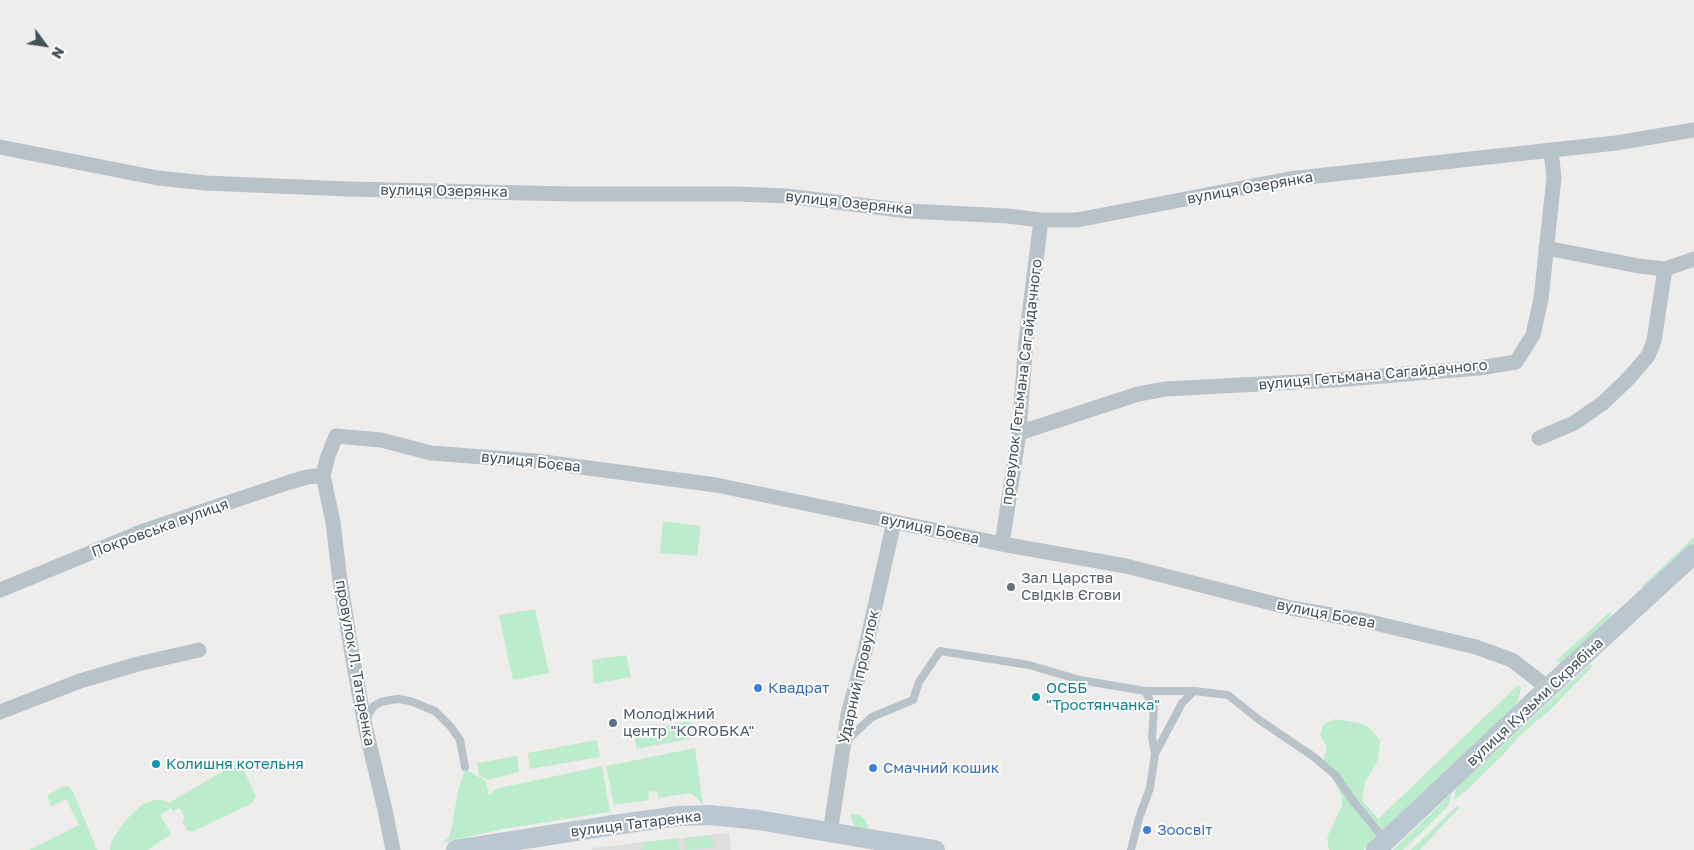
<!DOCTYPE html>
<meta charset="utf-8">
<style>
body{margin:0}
#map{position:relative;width:1694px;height:850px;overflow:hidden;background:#efecec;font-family:"Golos Text",sans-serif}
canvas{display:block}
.north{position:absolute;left:20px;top:20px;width:50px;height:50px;-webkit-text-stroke:4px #fff;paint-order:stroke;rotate:121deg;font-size:14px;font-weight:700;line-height:20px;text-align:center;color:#455159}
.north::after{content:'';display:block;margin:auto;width:18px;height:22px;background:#455159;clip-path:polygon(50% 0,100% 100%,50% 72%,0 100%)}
</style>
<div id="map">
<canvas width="1694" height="850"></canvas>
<div class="north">N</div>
</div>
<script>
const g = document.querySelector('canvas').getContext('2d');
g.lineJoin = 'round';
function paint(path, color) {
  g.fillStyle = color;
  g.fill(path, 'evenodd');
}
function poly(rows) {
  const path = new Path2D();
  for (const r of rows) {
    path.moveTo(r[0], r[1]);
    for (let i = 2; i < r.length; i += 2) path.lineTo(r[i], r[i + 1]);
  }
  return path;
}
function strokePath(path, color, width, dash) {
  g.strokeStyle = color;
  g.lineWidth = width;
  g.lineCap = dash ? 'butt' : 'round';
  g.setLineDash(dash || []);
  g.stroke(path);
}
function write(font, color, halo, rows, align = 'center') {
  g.font = font + ' "Golos Text",sans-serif';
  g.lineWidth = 4;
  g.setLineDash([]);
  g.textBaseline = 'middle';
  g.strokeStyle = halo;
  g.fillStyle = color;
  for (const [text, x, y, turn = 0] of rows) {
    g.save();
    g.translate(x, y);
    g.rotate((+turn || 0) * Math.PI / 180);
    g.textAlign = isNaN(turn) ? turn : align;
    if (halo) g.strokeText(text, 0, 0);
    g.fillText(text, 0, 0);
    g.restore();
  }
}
paint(poly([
 [727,833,729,833,731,850,592,850,592,848]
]), '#e0ddde');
paint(poly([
 [663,521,701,526,697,556,660,553],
 [1694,537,1694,547,1645,590,1641,587],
 [535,609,549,673,513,680,499,615],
 [1611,611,1610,620,1562,664,1556,661],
 [626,655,631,677,594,684,592,660],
 [1590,664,1593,666,1550,710,1520,735,1504,754,1467,790,1454,800,1456,788],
 [1518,685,1521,688,1518,701,1509,715,1420,799,1363,850,1329,850,1327,837,1342,806,1342,797,1324,763,1324,758,1327,747,1320,735,1323,725,1335,719,1359,723,1369,727,1380,740,1378,761,1365,782,1362,800,1378,819],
 [689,721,693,738,637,749,633,733],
 [597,740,600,757,530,769,528,753],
 [695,748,703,804,691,793,658,798,657,791,648,792,649,800,614,805,606,766],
 [517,756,519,772,487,780,479,775,477,763],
 [240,761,256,797,252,803,192,832,187,830,182,821,185,818,180,808,173,811,171,808,160,815,171,834,148,850,110,850,111,842,121,826,129,817,143,804,154,800,163,800,169,803],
 [602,766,610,812,502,829,442,843,449,837,451,831,458,791,465,769,486,781,489,796,495,789],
 [65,786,69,787,74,794,97,850,29,850,79,825,66,799,51,806,47,795],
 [1452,793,1448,806,1403,850,1393,850],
 [1457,806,1459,808,1420,850,1411,850],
 [853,814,859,815,865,819,868,825,867,828,864,830,855,827,850,815],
 [712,835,714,848,685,850,685,838],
 [678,838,679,850,641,850,641,843]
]), '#bbedcc');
strokePath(poly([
 [1145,691,1154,708,1152,737,1155,754],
 [366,721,369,713,374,706,381,702,390,700,398,699,410,701,435,711,451,727,460,740,465,767],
 [845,742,872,717,913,700,919,682,940,651,1029,665,1080,680,1145,691,1194,691,1228,695,1258,719,1314,757,1336,776,1353,801,1385,840],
 [1131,850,1139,818,1150,788,1155,754,1182,703,1194,691]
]), '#b8c2c9', 8);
strokePath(poly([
 [0,147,158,178,205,183,348,189,572,194,737,194,787,196,908,211,1008,216,1041,220,1077,220,1289,179,1616,143,1694,130],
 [1546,248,1639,266,1665,269,1694,259],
 [1019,433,1138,394,1166,389,1335,380,1479,368,1516,362,1533,335,1541,299,1554,178,1551,150],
 [1539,438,1574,423,1603,403,1628,379,1648,356,1654,341,1665,269],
 [1002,544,1019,433,1026,340,1041,220],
 [0,590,146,530,290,482,307,477,323,475],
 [0,712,80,681,138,664,199,650],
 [830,833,848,715,865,651,894,522],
 [393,850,385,810,365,726,350,643,339,573,333,522,323,475,328,456,336,436,381,440,431,453,536,461,716,485,1002,544,1126,566,1291,608,1366,621,1476,647,1512,660,1548,688]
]), '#b8c2c9', 15);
strokePath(poly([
 [456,850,614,825,678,816,710,815,758,820,935,850],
 [1376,850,1548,688,1694,554]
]), '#bac6d0', 20);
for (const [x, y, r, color] of [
 [1011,587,5,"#6b7280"],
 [758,688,5,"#3f7fe0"],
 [1036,697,5,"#0f9aa8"],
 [613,723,5,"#5c6f8a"],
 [156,764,5,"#0f9aa8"],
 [873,768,5,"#3f7fe0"],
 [1147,830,5,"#3f7fe0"]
]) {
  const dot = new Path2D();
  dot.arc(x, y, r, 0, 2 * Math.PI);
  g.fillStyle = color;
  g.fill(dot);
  strokePath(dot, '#fff', 2);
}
write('15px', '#455159', '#fff', [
 ["вулиця Озерянка",1250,188,-10],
 ["вулиця Озерянка",444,191,1],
 ["вулиця Озерянка",849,203,6],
 ["вулиця Гетьмана Сагайдачного",1373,375,-5],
 ["провулок Гетьмана Сагайдачного",1022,382,-83],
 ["вулиця Боєва",531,462,6],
 ["Покровська вулиця",160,528,-20],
 ["вулиця Боєва",930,529,12],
 ["вулиця Боєва",1326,614,11],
 ["провулок Л. Татаренка",355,663,80],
 ["Ударний провулок",859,677,-77],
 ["вулиця Кузьми Скрябіна",1535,702,-43],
 ["вулиця Татаренка",636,824,-7]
]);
write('15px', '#5b616d', '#fff', [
 ["Зал Царства",1021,578],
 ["Свідків Єгови",1021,595]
], 'left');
write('15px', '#366cbe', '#fff', [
 ["Квадрат",768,688],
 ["Смачний кошик",883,768],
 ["Зоосвіт",1157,830]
], 'left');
write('15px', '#0d838f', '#fff', [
 ["ОСББ",1046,688],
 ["\"Тростянчанка\"",1046,705],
 ["Колишня котельня",166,764]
], 'left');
write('15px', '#4e5e75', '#fff', [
 ["Молодіжний",623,714],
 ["центр \"КОRОБКА\"",623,731]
], 'left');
</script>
